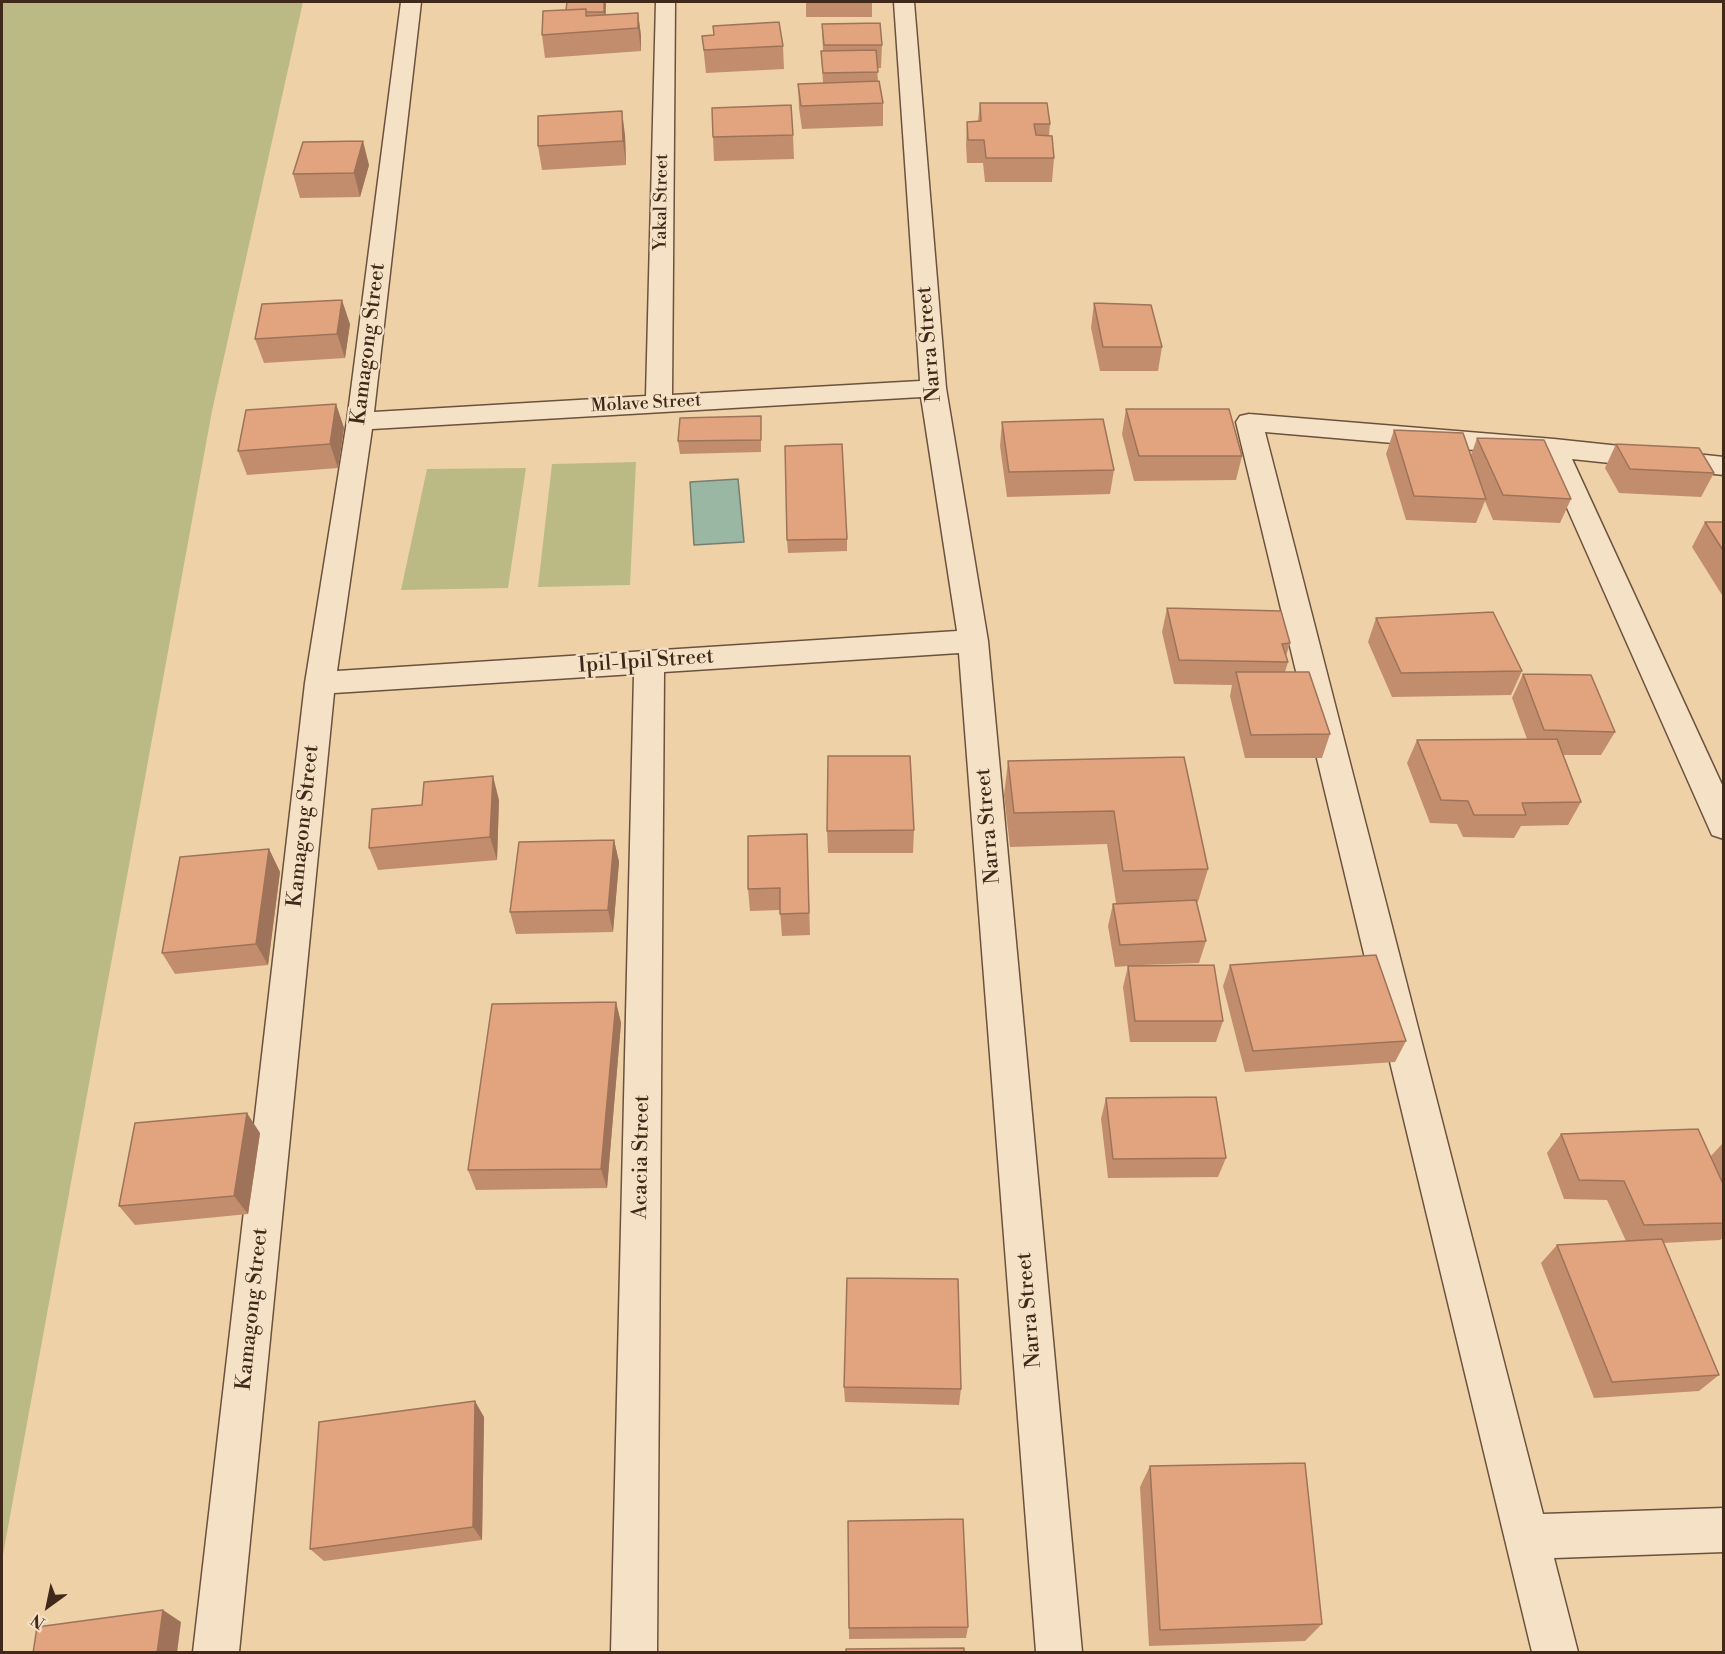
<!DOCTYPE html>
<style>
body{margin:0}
#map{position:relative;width:1725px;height:1654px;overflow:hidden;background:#eed1a7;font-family:"Libre Bodoni",serif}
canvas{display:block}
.frame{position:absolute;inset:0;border:3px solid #40281a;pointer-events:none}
.north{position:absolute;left:18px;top:1576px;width:60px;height:60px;-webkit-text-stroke:4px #f4e1c6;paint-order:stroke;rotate:213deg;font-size:16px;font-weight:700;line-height:24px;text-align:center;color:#40281a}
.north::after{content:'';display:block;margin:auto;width:21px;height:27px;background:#40281a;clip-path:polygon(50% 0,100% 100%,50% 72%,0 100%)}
</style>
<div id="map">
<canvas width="1725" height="1654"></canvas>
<div class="frame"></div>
<div class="north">N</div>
</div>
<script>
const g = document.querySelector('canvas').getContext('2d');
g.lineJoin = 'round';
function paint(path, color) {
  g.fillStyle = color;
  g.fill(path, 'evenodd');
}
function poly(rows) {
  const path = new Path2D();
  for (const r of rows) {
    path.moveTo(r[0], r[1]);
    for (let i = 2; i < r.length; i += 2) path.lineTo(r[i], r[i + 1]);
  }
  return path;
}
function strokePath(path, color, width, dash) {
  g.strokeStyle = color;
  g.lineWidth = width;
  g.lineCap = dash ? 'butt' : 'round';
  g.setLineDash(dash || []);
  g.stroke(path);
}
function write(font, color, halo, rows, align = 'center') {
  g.font = font + ' "Libre Bodoni",serif';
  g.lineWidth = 4.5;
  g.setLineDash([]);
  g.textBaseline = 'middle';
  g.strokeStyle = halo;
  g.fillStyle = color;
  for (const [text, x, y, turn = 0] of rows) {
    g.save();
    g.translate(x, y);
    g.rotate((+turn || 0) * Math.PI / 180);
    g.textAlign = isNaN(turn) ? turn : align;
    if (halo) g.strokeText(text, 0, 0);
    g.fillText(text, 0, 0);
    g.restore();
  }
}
paint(poly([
 [2,2,303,2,212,411,2,1560],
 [636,462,630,585,538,587,552,464],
 [526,468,508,588,401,590,427,469]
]), '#bcba84');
const water = poly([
 [738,479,744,542,694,545,690,482,738,479]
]);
paint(water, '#9ab7a4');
strokePath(water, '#767e6d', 1.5);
const street = poly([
 [401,2,421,2,374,412,646,396,656,2,675,2,672,395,920,381,894,2,914,2,946,388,988,641,1082,1652,1036,1652,959,653,664,672,657,1652,611,1652,634,674,334,693,239,1652,193,1652,305,683,347,421,401,2],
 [921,397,957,631,337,671,372,429,921,397],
 [1249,414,1554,439,1724,457,1724,475,1572,459,1724,789,1724,839,1712,835,1708,826,1544,456,1265,432,1543,1514,1724,1508,1724,1552,1554,1558,1578,1652,1532,1652,1236,422,1240,416,1249,414]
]);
strokePath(street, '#6c523d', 3);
paint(street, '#f4e1c6');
paint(poly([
 [567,2,606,2,606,15,638,13,641,36,641,51,545,58,542,35,566,10],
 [806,2,872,2,872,17,806,17],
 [822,24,882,45,881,68,877,68,878,81,883,103,883,126,802,129,799,108,798,84,823,83,821,51,823,51],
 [714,35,783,46,784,69,706,73,702,36],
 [980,103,1050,124,1049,136,1054,158,1052,182,985,182,983,163,967,163,966,145,967,122,978,121],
 [625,135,626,165,542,170,538,146],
 [793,135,794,159,714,161,713,137],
 [369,165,360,197,300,198,293,174],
 [1094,303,1162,347,1158,371,1100,371,1091,328],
 [350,324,345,358,264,363,255,339],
 [336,404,344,428,338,468,247,475,238,451],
 [1126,409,1242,456,1236,480,1134,481,1122,434],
 [761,416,761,452,680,454,678,441],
 [1002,422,1114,470,1110,494,1007,497,1000,446],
 [1394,430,1471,455,1477,438,1571,499,1560,523,1493,520,1485,501,1476,523,1406,520,1386,454],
 [1616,444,1714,473,1701,497,1619,493,1605,468],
 [1705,522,1724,522,1724,595,1722,595,1692,547],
 [847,539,847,551,788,553,787,540],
 [1167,608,1290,643,1286,656,1288,662,1285,672,1330,734,1322,758,1245,758,1230,696,1232,685,1174,684,1162,632],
 [1376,618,1522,671,1511,695,1392,697,1368,642],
 [1523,674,1615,732,1601,755,1563,755,1581,802,1568,825,1521,826,1514,838,1463,837,1457,824,1430,823,1407,763,1417,740,1527,739,1512,698],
 [1184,757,1208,869,1198,902,1196,902,1206,941,1199,963,1143,965,1223,1021,1216,1042,1130,1042,1123,987,1128,966,1115,967,1108,926,1113,904,1116,903,1107,844,1010,847,1004,795,1008,761],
 [499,800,497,860,378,870,369,848],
 [914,830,913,853,828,853,827,831],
 [807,834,810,935,782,936,780,910,750,911,748,889],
 [614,840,619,862,613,932,516,934,510,912],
 [269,849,280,872,268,965,175,974,162,953],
 [1230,965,1406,1041,1395,1062,1245,1072,1223,986],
 [616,1002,621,1023,607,1188,476,1190,468,1170],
 [1106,1098,1226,1158,1218,1177,1108,1178,1101,1119],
 [260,1133,248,1214,135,1225,119,1206],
 [1561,1134,1710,1157,1724,1142,1724,1237,1720,1240,1663,1243,1719,1375,1699,1391,1594,1398,1541,1263,1557,1245,1626,1241,1607,1200,1564,1199,1547,1153],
 [844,1387,961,1389,959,1405,845,1402],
 [484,1417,482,1540,324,1561,310,1549],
 [1150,1466,1322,1624,1305,1641,1149,1646,1140,1487],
 [848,1521,968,1627,966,1638,849,1639]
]), '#c28d6d');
paint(poly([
 [604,2,606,2,605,23,604,12],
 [638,13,641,36,641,51,638,28],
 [622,111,625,135,626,165,623,141],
 [363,141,369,165,360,197,354,173],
 [342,300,350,324,345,358,337,334],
 [336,404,344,428,338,468,330,444],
 [493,776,499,800,497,860,490,837],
 [614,840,619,862,613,932,608,910],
 [269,849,280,872,268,965,256,944],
 [616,1002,621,1023,607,1188,601,1169],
 [247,1113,260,1133,248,1214,234,1196],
 [475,1401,484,1417,482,1540,473,1527],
 [163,1610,181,1622,177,1653,157,1653]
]), '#9e7359');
const building = poly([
 [567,2,604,2,604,12,586,12,586,9,566,10,567,2],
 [586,9,586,16,638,13,638,28,542,35,543,11,586,9],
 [779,22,783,46,704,50,702,36,714,35,713,26,779,22],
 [880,23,882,45,824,45,822,24,880,23],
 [876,50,878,72,823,73,821,51,876,50],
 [879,81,883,103,801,106,798,84,879,81],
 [980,103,1047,103,1050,124,1034,124,1036,135,1052,136,1054,158,986,158,984,140,968,140,967,122,981,121,980,103],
 [791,105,793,135,713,137,712,108,791,105],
 [622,111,623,141,538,146,538,116,622,111],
 [363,141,354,173,293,174,303,142,363,141],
 [342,300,337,334,255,339,262,304,342,300],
 [1094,303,1151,305,1162,347,1103,347,1094,303],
 [336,404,330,444,238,451,246,410,336,404],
 [1126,409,1229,409,1242,456,1139,456,1126,409],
 [761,416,761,440,678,441,680,418,761,416],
 [1103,419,1114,470,1009,472,1002,422,1103,419],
 [1394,430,1463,433,1486,499,1414,496,1394,430],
 [1477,438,1544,440,1571,499,1503,495,1477,438],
 [842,444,847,539,787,540,785,446,842,444],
 [1616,444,1699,448,1714,473,1630,469,1616,444],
 [1705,522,1724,522,1724,552,1705,522],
 [1167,608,1281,611,1290,643,1282,644,1288,662,1179,660,1167,608],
 [1493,612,1522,671,1401,673,1376,618,1493,612],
 [1236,672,1309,672,1330,734,1251,735,1236,672],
 [1523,674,1591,675,1615,732,1544,730,1523,674],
 [1557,739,1581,802,1522,803,1526,815,1474,815,1468,801,1441,800,1417,740,1557,739],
 [828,756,910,756,914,830,827,831,828,756],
 [1184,757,1208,869,1123,871,1114,811,1014,813,1008,761,1184,757],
 [493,776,490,837,369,848,372,809,422,805,424,782,493,776],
 [807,834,809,913,780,914,780,888,748,889,748,836,807,834],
 [614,840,608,910,510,912,519,842,614,840],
 [269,849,256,944,162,953,180,857,269,849],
 [1196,900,1206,941,1120,945,1113,904,1196,900],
 [1376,955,1406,1041,1253,1051,1230,965,1376,955],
 [1214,965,1223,1021,1135,1021,1128,966,1214,965],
 [616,1002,601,1169,468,1170,492,1004,616,1002],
 [1216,1097,1226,1158,1113,1159,1106,1098,1216,1097],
 [247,1113,234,1196,119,1206,135,1123,247,1113],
 [1698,1129,1724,1186,1724,1223,1644,1225,1624,1181,1579,1180,1561,1134,1698,1129],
 [1662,1239,1719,1375,1612,1382,1557,1245,1662,1239],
 [847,1278,958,1279,961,1389,844,1387,847,1278],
 [475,1401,473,1527,310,1549,319,1422,475,1401],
 [1305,1463,1322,1624,1160,1630,1150,1466,1305,1463],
 [963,1519,968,1627,849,1628,848,1521,963,1519],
 [163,1610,157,1653,33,1653,37,1627,163,1610],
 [964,1648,964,1653,846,1653,846,1649,964,1648]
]);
paint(building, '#e1a47f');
strokePath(building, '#9e7359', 1.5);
write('18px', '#40281a', '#f4e1c6', [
 ["Yakal Street",662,202,-89],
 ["Molave Street",646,404,-3]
]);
write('21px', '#40281a', '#f4e1c6', [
 ["Kamagong Street",369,344,-83],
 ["Narra Street",930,344,-95],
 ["Ipil-Ipil Street",646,662,-4],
 ["Kamagong Street",304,826,-84],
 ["Narra Street",989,826,-95],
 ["Acacia Street",642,1157,-89],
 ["Kamagong Street",253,1309,-84],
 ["Narra Street",1030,1310,-95]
]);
</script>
